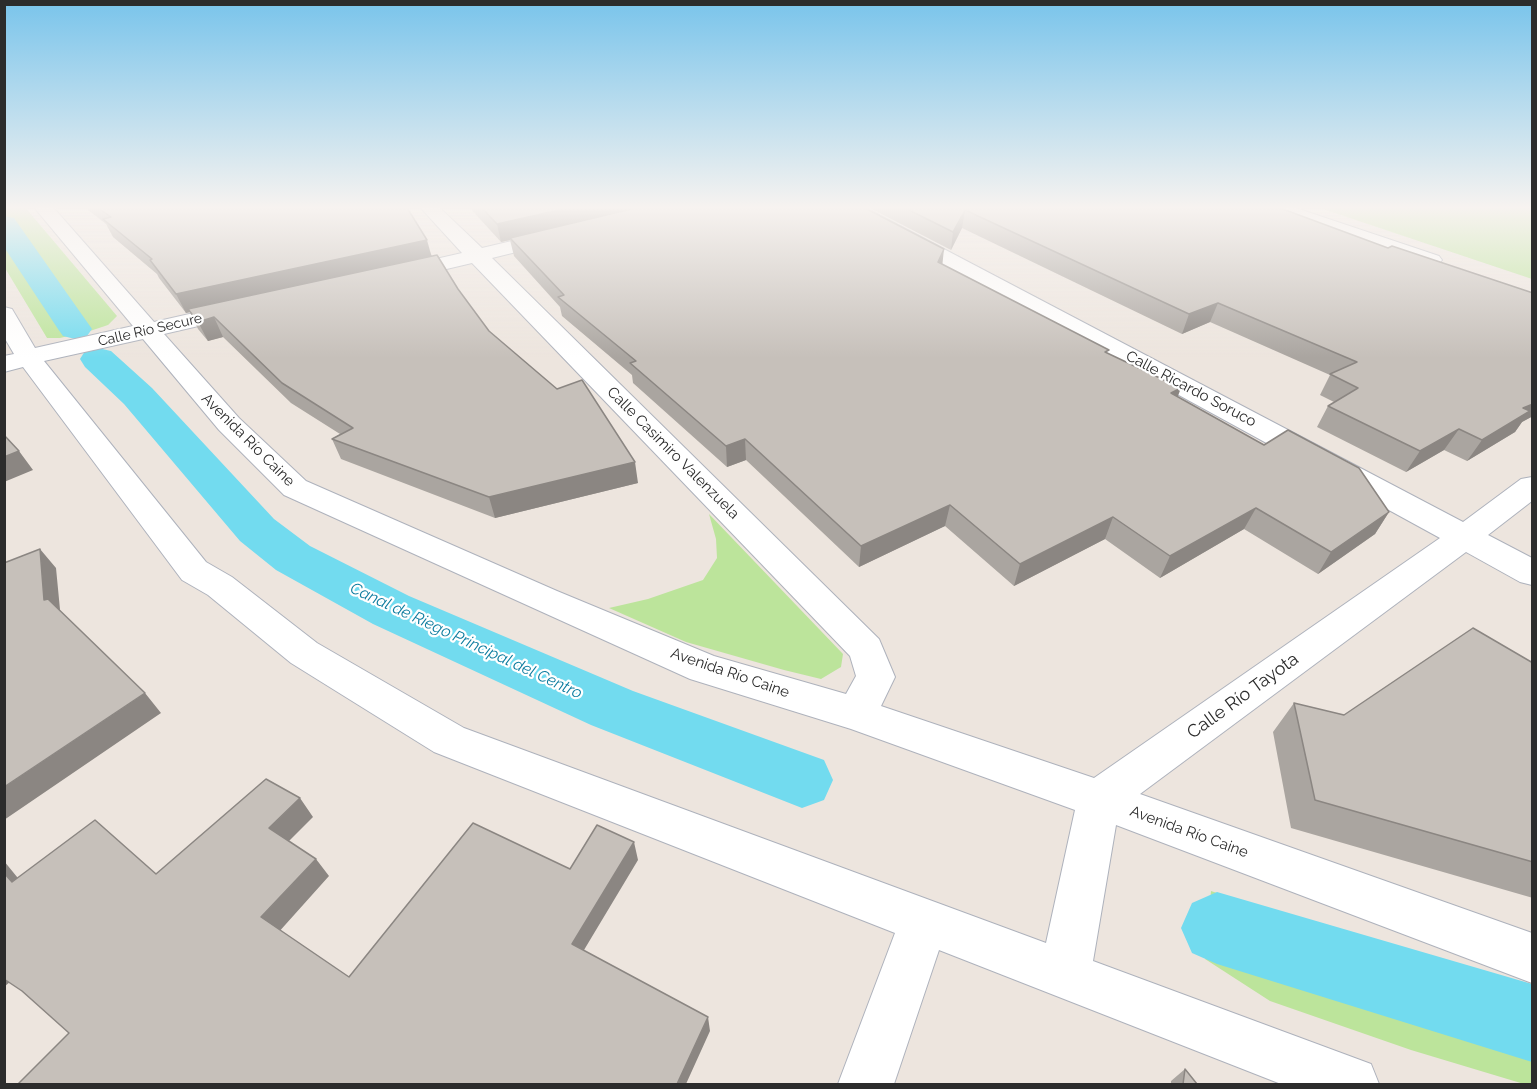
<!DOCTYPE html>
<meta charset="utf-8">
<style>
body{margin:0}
#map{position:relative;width:1537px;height:1089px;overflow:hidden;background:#ede5de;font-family:Raleway,sans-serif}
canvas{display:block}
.frame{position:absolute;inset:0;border:6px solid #2c2c2c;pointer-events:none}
</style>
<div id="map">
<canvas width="1537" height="1089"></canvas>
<div class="frame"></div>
</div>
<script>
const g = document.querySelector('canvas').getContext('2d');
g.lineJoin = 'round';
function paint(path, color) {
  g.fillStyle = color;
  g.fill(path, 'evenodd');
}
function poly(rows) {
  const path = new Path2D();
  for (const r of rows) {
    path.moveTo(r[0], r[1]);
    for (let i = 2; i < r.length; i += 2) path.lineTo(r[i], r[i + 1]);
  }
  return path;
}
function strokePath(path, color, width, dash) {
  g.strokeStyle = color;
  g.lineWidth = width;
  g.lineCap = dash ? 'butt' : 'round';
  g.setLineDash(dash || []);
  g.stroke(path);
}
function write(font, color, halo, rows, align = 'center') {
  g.font = font + ' Raleway,sans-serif';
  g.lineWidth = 4.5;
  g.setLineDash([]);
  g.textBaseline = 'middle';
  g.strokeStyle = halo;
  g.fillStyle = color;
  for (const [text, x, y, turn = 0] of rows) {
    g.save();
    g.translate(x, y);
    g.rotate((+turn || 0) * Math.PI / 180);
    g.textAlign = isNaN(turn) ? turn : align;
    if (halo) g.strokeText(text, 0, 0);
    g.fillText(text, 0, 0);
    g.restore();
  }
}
paint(poly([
 [5,206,24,206,117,316,108,325,90,331,60,338,47,338,5,268],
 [1314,206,1521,206,1532,209,1532,279],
 [709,514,843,654,841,667,821,679,784,670,686,642,609,608,648,599,703,580,717,558,716,539],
 [1211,891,1532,998,1532,1084,1524,1084,1411,1050,1270,1001,1205,959]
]), '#bce49b');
paint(poly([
 [4,216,14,218,92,329,87,336,75,339,63,336,58,329,4,247,4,216],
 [98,348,111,351,152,388,274,519,310,546,409,596,633,691,824,760,833,780,824,800,802,808,591,725,373,624,276,570,240,541,124,404,85,367,80,359,85,351,98,348],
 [1217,892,1532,984,1532,1062,1217,964,1192,953,1181,928,1192,903,1217,892]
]), '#72dbef');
const minor = poly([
 [33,206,52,206,154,322,238,303,246,305,250,310,246,315,164,334,239,418,306,481,557,591,714,656,846,694,856,676,850,656,472,263,400,280,392,279,389,274,392,269,462,253,419,206,438,206,482,248,554,231,561,233,564,237,561,241,492,258,879,639,895,677,881,706,1094,778,1440,538,841,210,839,206,862,206,1463,522,1521,479,1532,477,1532,501,1488,535,1532,558,1532,585,1520,582,1466,552,1140,794,1532,933,1532,983,1116,825,1093,961,1371,1064,1379,1084,1281,1084,939,950,894,1084,838,1084,895,933,434,752,291,663,208,595,182,580,23,367,4,372,4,356,14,354,4,337,4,307,12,309,35,348,133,326,33,206],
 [143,339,219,430,284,495,690,679,851,729,1075,810,1046,943,464,728,317,643,232,577,206,562,44,361,143,339]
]);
const tertiary = poly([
 [1263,206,1290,206,1439,256,1442,260,1439,264,1432,266,1425,264,1265,210,1263,206]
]);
strokePath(minor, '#aeb2bc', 2);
strokePath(tertiary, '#aeb2bc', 2);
paint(minor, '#fff');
paint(tertiary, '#fff');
paint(poly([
 [83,206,406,206,432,256,489,331,638,483,495,518,341,459,332,439,340,434,291,403,223,337,208,341,198,329,190,312,186,313,159,278,157,274,113,237,106,224],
 [468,206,861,206,942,264,1108,353,1178,397,1264,445,1389,512,1375,534,1318,574,1244,529,1160,578,1105,539,1014,586,945,526,859,567,746,460,727,467,633,383,632,375,562,316,560,307,514,256,510,240,501,242],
 [866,206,1282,206,1283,210,1388,248,1533,293,1533,416,1522,422,1515,432,1467,461,1444,450,1406,472,1317,427,1328,406,1334,402,1320,395,1330,375,1210,322,1182,334,962,228,951,250],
 [1533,663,1533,898,1291,828,1273,732,1294,703,1344,715],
 [1185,1069,1197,1084,1171,1084,1171,1081]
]), '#aaa5a0');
paint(poly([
 [577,206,650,206,510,238,510,240,501,242,497,224],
 [965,210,962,228,951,250,953,232],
 [427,240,432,258,188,309,190,312,186,313,176,294],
 [944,249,942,268,938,262],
 [1218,303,1210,322,1182,334,1189,314],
 [214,317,223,337,208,341,198,322],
 [1181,388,1173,409,1171,393],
 [1533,404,1533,416,1522,422,1515,432,1467,461,1482,440,1523,408],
 [1459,429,1444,450,1406,472,1420,451],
 [745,439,746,460,727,467,726,446],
 [19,451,33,470,4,482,4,457],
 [635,462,638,483,495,518,489,497],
 [950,505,945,526,859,567,861,546],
 [1256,508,1244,529,1160,578,1170,556],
 [1389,512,1375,534,1318,574,1331,552],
 [1113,517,1105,539,1014,586,1020,564],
 [40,549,56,568,61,620,44,600],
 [145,693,161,713,4,820,4,787],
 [300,798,313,817,284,846,269,828],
 [634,842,638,860,578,960,572,944],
 [316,859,329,876,277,934,261,917],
 [4,861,35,899,12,882,4,873],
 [4,978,11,981,4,987],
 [708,1017,710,1031,686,1084,677,1084]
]), '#8b8682');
const building = poly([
 [95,206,406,206,427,240,176,294,150,260,152,259,103,219,111,217,95,206],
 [480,206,577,206,497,224,480,206],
 [644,206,861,206,944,249,938,262,1109,350,1105,352,1181,388,1171,393,1264,445,1288,430,1359,468,1389,512,1331,552,1256,508,1170,556,1113,517,1020,564,950,505,861,546,745,439,726,446,630,363,636,361,558,297,564,295,510,238,644,206],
 [901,206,1282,206,1284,207,1280,208,1388,248,1392,246,1533,293,1533,404,1523,408,1530,411,1482,440,1459,429,1420,451,1328,406,1358,388,1330,374,1357,362,1218,303,1189,314,965,210,953,232,901,206],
 [437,255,458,289,489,331,557,389,582,380,635,462,489,497,332,439,353,428,282,383,214,317,198,322,188,309,437,255],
 [4,435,19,451,4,457,4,435],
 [40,549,44,600,48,599,145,693,4,787,4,563,40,549],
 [1473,628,1533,663,1533,862,1315,800,1294,703,1344,715,1473,628],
 [266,779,300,798,269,828,316,859,261,917,349,977,473,823,570,869,597,825,634,842,572,944,708,1017,677,1084,678,1084,18,1084,69,1033,22,991,4,979,4,873,12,882,95,820,156,874,266,779],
 [1185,1069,1197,1084,1183,1084,1185,1069]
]);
paint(building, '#c6c0ba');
strokePath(building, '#8b8682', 1.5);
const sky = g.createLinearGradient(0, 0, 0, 358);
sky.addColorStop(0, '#79c4eb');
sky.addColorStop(0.58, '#f7f3f0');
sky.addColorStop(1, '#f7f3f000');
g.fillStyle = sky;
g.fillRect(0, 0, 1537, 358);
write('14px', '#2c2c2c', '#fff', [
 ["Calle Río Secure",150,330,-13]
]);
write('15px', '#2c2c2c', '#fff', [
 ["Calle Ricardo Soruco",1191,389,28],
 ["Avenida Río Caine",248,440,45],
 ["Calle Casimiro Valenzuela",673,453,45],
 ["Avenida Río Caine",730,673,19],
 ["Avenida Río Caine",1189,832,20]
]);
write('italic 16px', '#0d7c9f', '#fff', [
 ["Canal de Riego Principal del Centro",466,641,25]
]);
write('18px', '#2c2c2c', '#fff', [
 ["Calle Río Tayota",1243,696,-36]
]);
</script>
